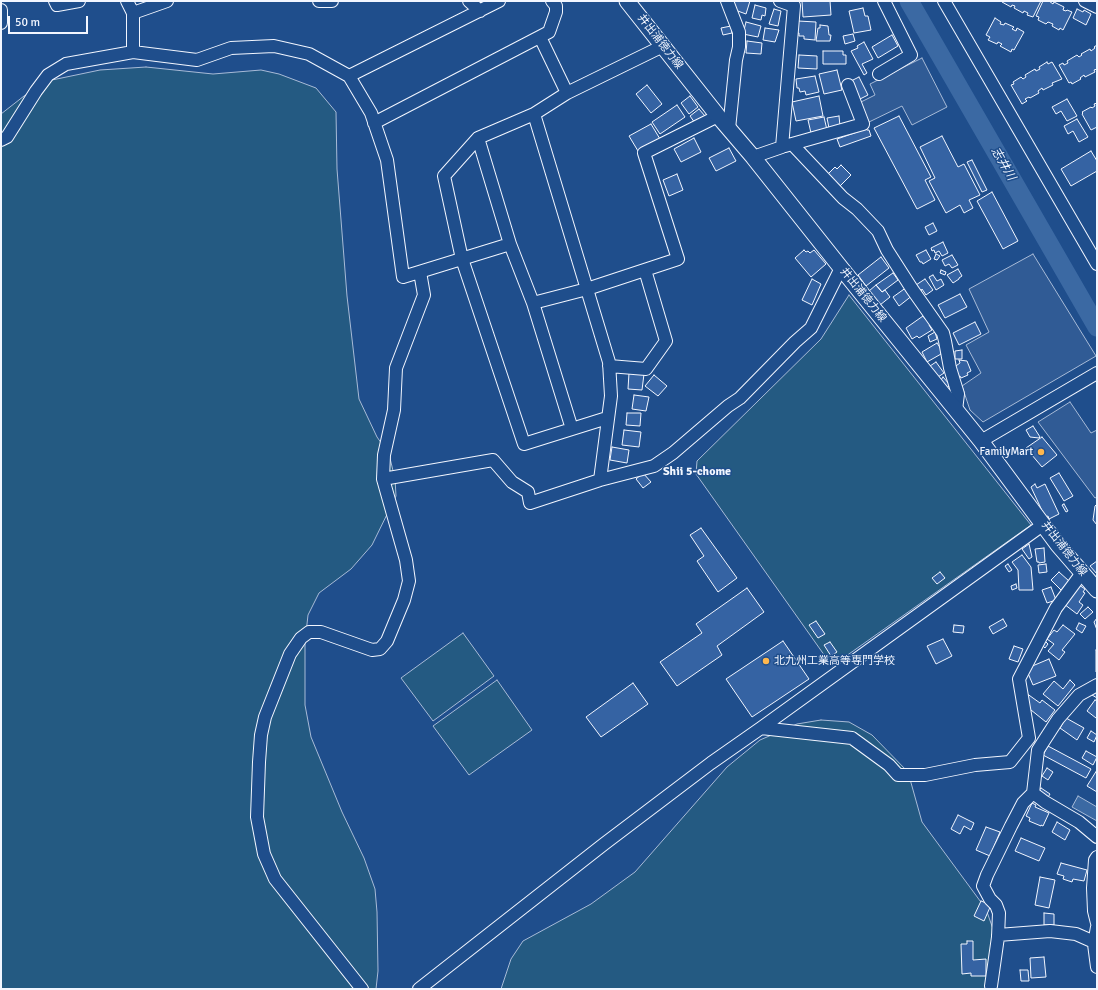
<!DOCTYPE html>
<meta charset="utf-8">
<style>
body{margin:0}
#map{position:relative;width:1098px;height:990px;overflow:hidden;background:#1f4e8c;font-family:Signika,sans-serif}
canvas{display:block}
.frame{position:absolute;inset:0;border:2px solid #f2f6ff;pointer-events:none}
.scale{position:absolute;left:8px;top:16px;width:80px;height:18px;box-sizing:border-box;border:2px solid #f2f6ff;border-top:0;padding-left:5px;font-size:12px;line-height:14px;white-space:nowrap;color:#f2f6ff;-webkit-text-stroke:3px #1f4e8c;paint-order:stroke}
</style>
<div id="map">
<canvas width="1098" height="990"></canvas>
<div class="frame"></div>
<div class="scale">50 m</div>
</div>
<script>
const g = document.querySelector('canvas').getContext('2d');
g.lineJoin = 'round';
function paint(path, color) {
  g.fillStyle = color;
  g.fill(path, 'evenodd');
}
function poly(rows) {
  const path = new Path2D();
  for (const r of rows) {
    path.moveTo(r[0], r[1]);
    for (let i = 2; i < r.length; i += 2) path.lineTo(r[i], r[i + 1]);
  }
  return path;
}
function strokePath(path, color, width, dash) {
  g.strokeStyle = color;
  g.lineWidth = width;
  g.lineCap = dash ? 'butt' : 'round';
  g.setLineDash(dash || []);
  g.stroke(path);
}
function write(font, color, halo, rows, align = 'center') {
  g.font = font + ' Signika,"Noto Sans JP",sans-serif';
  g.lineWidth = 3;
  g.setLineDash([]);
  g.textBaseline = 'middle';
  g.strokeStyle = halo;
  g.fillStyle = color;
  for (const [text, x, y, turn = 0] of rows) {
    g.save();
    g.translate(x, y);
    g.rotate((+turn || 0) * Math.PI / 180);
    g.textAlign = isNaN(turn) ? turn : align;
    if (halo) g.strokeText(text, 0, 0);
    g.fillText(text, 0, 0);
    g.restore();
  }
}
const green = poly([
 [146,67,213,74,261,70,279,74,316,88,336,112,337,169,347,296,359,399,377,437,389,454,395,479,396,496,372,545,351,569,319,593,308,615,305,642,305,705,311,737,342,812,364,858,375,889,377,912,378,971,376,989,1,989,1,114,24,96,52,80,100,70,146,67],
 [849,295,1031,525,832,666,696,474,697,461,821,339,849,295],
 [463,633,494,676,433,721,401,678,463,633],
 [497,680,532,730,469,775,433,726,497,680],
 [821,720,849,722,872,735,908,772,922,822,986,909,993,929,995,989,501,989,511,959,523,941,591,904,635,872,727,767,760,740,797,724,821,720]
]);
paint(green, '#245a82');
strokePath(green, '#a8bbd7', 1);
const parking = poly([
 [922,58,947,107,912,125,902,106,869,122,859,103,875,95,870,84,922,58],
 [1033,254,1096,356,983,422,970,410,962,386,981,373,966,345,989,332,969,289,1033,254],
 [1070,402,1091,433,1097,430,1097,497,1095,498,1038,422,1070,402]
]);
paint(parking, '#305b95');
strokePath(parking, '#a8bbd7', 1);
const water = poly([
 [1078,796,1097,807,1097,821,1072,807,1078,796]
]);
paint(water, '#3b69a3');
strokePath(water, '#a8bbd7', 1);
strokePath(poly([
 [909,1,1097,327]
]), '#3b69a3', 19);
const building = poly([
 [735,1,750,1,746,14,735,10,736,8,733,7,735,1],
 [802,1,830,1,831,15,803,17,802,1],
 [1003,1,1002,1,1041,1,1033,17,1027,15,1028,13,1024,11,1023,13,1014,8,1015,6,1012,5,1011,7,1002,2,1003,1],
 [1043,1,1049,1,1053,4,1054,2,1064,7,1063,10,1066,11,1067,10,1072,12,1063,30,1060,28,1059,30,1052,26,1053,24,1048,22,1046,24,1038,20,1039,17,1036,16,1043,1],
 [755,5,766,8,765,16,762,15,761,20,752,18,755,5],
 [863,8,865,16,868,16,871,30,854,33,849,11,863,8],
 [774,9,781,11,778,26,769,24,774,9],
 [1077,9,1083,12,1084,10,1091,14,1086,25,1073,18,1077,9],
 [995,18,1001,22,1000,24,1004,25,1005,23,1014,27,1012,29,1016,31,1017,28,1024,32,1014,50,1012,49,1011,52,1000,46,1002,44,998,42,997,44,988,40,990,37,986,35,995,18],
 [798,21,816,22,815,40,804,39,804,36,799,36,799,33,797,33,798,21],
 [746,22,761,26,758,37,743,34,746,22],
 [820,25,828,26,829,35,831,35,830,41,816,41,818,28,820,28,820,25],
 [731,26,732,33,723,35,721,28,731,26],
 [765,28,779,30,775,42,763,40,765,28],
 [853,34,855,41,845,44,843,36,853,34],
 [892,35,898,46,878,58,872,47,892,35],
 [747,41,762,43,761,54,746,53,747,41],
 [864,42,873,59,862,64,867,73,864,75,851,51,858,48,857,46,864,42],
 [1097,45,1097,69,1094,70,1095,72,1085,77,1084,75,1080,78,1081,79,1072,84,1071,82,1069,83,1059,65,1063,63,1064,65,1068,63,1067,61,1077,55,1079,57,1082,55,1081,54,1090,49,1091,51,1095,48,1094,47,1097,45],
 [823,51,843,51,843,55,846,55,846,64,823,64,823,51],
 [799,55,817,56,817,69,798,68,799,55],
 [1047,62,1048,64,1052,62,1062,79,1052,83,1053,85,1043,90,1042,88,1038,91,1039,93,1030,98,1029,97,1025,99,1027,101,1022,104,1011,85,1014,84,1013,82,1021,77,1023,79,1026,77,1025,75,1035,69,1036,71,1040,69,1039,67,1047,62],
 [837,70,842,90,824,94,819,74,837,70],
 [815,76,819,92,806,95,805,91,800,92,799,88,797,88,796,79,815,76],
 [859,77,868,95,860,99,851,81,859,77],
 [647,85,662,104,651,113,636,94,647,85],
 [690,96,698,107,689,114,681,103,690,96],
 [819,96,823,116,796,121,792,102,819,96],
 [1067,99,1077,116,1067,121,1061,111,1056,114,1052,107,1067,99],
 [1097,103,1097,127,1091,130,1082,114,1083,113,1082,112,1091,107,1092,108,1095,106,1094,104,1097,103],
 [677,105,685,117,660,134,652,122,677,105],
 [699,109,705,116,695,123,690,116,699,109],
 [839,116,840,126,829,128,827,118,839,116],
 [899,116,931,177,925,180,935,200,917,209,874,128,899,116],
 [824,117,827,130,811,133,808,120,824,117],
 [1077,119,1088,137,1079,142,1073,131,1068,134,1064,126,1077,119],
 [651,124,660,139,638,151,629,136,651,124],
 [866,129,867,130,869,130,871,136,840,147,837,139,866,129],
 [942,136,958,167,964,164,980,195,969,200,973,208,964,213,960,205,946,213,929,181,935,178,920,147,942,136],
 [694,138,701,152,681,162,674,149,694,138],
 [729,148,736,161,716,171,709,158,729,148],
 [1091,151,1097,161,1097,171,1071,186,1061,169,1091,151],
 [972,160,987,190,982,192,967,162,972,160],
 [841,165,851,175,840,186,828,174,835,167,837,169,841,165],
 [677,174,683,190,669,196,663,180,677,174],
 [992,192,1018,241,1003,249,977,201,992,192],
 [933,223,937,231,929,235,925,227,933,223],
 [943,242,948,253,942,256,939,251,935,253,934,250,932,251,931,248,943,242],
 [804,250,806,252,808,251,810,253,814,250,826,264,811,277,795,258,804,250],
 [926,250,931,259,923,264,922,262,920,262,916,255,926,250],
 [936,254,940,256,937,260,934,259,936,254],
 [952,255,958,265,952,268,949,264,945,266,942,260,952,255],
 [881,257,889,268,866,286,858,275,881,257],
 [958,269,962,276,959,278,959,279,953,283,947,275,958,269],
 [941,270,946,272,945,275,940,273,941,270],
 [893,273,898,280,882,292,876,285,893,273],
 [933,275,937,281,941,279,944,285,936,290,929,277,933,275],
 [812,279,821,284,812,305,802,300,812,279],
 [925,279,933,290,926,295,922,289,921,291,916,285,925,279],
 [876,285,882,292,885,290,890,297,880,305,869,291,876,285],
 [907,287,913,295,899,306,893,297,907,287],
 [960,294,967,307,945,318,938,305,960,294],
 [923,316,926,320,928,318,931,324,929,325,932,330,919,338,917,336,912,339,906,328,923,316],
 [975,322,981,334,959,345,953,333,975,322],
 [935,332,937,339,930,342,928,336,935,332],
 [937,343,941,349,941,354,927,362,922,352,937,343],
 [962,350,962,359,955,359,955,351,962,350],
 [959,360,967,361,971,371,967,373,968,375,961,378,960,376,958,377,953,368,960,363,959,360],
 [936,362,944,373,938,377,930,366,936,362],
 [629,373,644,374,642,390,628,389,629,373],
 [654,375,667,386,658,396,645,386,654,375],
 [943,377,950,385,947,388,941,380,943,377],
 [634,395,649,397,646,411,632,409,634,395],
 [627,413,641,413,640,426,626,425,627,413],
 [1033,426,1040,437,1039,438,1030,437,1026,430,1033,426],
 [624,430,641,432,639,447,622,445,624,430],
 [1042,437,1057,455,1042,467,1026,448,1042,437],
 [612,447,629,450,627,463,610,460,612,447],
 [643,473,651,482,643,488,636,479,643,473],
 [1059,473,1073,496,1064,501,1050,478,1059,473],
 [1035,484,1037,488,1045,484,1059,514,1049,519,1048,516,1045,517,1031,487,1035,484],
 [1064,504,1068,511,1066,512,1062,505,1064,504],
 [1097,504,1097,525,1093,520,1095,506,1097,504],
 [701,528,737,578,718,592,697,561,704,556,690,535,701,528],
 [1029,544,1032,557,1029,559,1022,549,1029,544],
 [1044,548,1045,562,1039,563,1039,562,1037,562,1035,549,1044,548],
 [1022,555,1031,567,1033,590,1019,590,1018,570,1012,562,1022,555],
 [1097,561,1097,574,1090,566,1097,561],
 [1008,564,1012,570,1009,572,1005,566,1008,564],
 [1046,564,1047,572,1039,573,1038,565,1046,564],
 [940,572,945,578,937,584,932,578,940,572],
 [1059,572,1069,581,1061,590,1051,580,1059,572],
 [1016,584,1017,588,1012,590,1011,586,1016,584],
 [1079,585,1085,589,1083,592,1085,593,1079,602,1083,605,1077,614,1064,604,1079,585],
 [1051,587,1056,600,1047,603,1042,590,1051,587],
 [747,588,764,612,717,646,722,655,677,686,660,662,702,633,696,624,747,588],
 [1088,607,1093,612,1085,619,1080,614,1088,607],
 [1097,618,1097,630,1094,622,1097,618],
 [1003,619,1007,626,993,634,989,627,1003,619],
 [816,621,825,634,818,638,809,625,816,621],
 [1079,623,1086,626,1082,633,1076,629,1079,623],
 [954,625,964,626,963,633,953,632,954,625],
 [1063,625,1075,634,1062,650,1065,652,1059,660,1048,651,1054,644,1047,639,1054,630,1057,632,1063,625],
 [943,639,952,656,936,664,927,646,943,639],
 [783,641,809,679,752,717,726,679,783,641],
 [1045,641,1048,644,1045,648,1042,645,1045,641],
 [830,642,837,652,831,656,824,645,830,642],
 [1014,646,1023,649,1018,662,1009,659,1014,646],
 [1096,650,1097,650,1097,672,1096,672,1096,650],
 [1049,659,1056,676,1033,685,1027,671,1031,669,1030,667,1049,659],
 [1070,680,1075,685,1058,706,1043,694,1054,681,1063,689,1070,680],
 [633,683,648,704,601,737,586,717,633,683],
 [1095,690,1097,691,1097,698,1092,695,1095,690],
 [1026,693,1040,703,1042,700,1055,710,1046,722,1026,706,1029,702,1022,697,1026,693],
 [1095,700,1097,701,1097,716,1096,718,1087,711,1095,700],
 [1066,718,1084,728,1077,740,1060,728,1066,718],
 [1091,731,1097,735,1094,742,1087,738,1091,731],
 [1048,746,1091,769,1086,778,1043,755,1048,746],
 [1086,751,1097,757,1093,765,1082,758,1086,751],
 [1047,768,1053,772,1048,780,1042,776,1047,768],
 [1097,770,1097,792,1087,786,1097,770],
 [1041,788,1050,794,1047,799,1037,793,1041,788],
 [1032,803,1036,805,1035,807,1049,813,1043,826,1041,825,1041,826,1029,821,1030,818,1026,816,1032,803],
 [958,815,974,823,971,830,964,826,960,834,951,829,958,815],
 [1057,822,1070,830,1065,840,1052,832,1057,822],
 [986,827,1000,832,990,856,976,850,986,827],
 [1021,838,1045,848,1039,861,1015,851,1021,838],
 [1061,863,1087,870,1084,881,1073,879,1072,882,1063,879,1064,876,1057,874,1061,863],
 [1040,877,1055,880,1049,908,1035,905,1040,877],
 [981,901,991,905,984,921,974,916,981,901],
 [1044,913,1054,914,1054,925,1044,925,1044,913],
 [967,941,973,941,973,960,986,959,986,976,971,976,971,973,962,974,961,944,967,944,967,941],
 [1044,957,1046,977,1031,978,1030,958,1044,957],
 [1020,970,1028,970,1029,981,1021,981,1020,970]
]);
paint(building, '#3563a3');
strokePath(building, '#f2f6ff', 1);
const minor = poly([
 [55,1,57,5,79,1],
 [127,1,133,13,133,52],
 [319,1,332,1],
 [469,1,480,11],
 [727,1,739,32,739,47,736,60,729,129],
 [944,1,1097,264],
 [1085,1,1097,7],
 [1,10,1,23],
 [133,13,167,1],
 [540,37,567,93],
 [879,74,911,55,884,1],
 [349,76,499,1],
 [534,114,609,362,611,396,600,480],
 [374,123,549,32,556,12,556,6,552,1],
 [478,138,510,244,533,303,572,429],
 [1,140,7,137,36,91,48,75,66,64,133,52,197,60,231,48,274,46,309,54,349,76,371,113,387,160,403,277,510,244],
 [792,144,843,198,857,209,878,231,887,250,912,289,943,333,945,341,950,368,958,394,956,410],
 [785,146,863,124,848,85],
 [753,157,782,147,794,6,780,1],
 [533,303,587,289,678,259,644,153,718,116],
 [609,366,646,369,666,341,645,270],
 [607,418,524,444,462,259,444,176,478,138,534,114,567,93,663,46],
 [981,441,1097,373],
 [383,479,493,460,512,482,528,492,530,503,600,480,654,466,673,453,728,406,740,398,795,342,811,328,841,268],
 [1097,685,1079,695,1058,719,1038,750,1033,793,1045,802,1079,822,1097,837],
 [761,728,852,738,889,765,898,775,925,775,975,765,1010,762,1029,738,1019,679,1056,608,1082,573],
 [1097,857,1095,860,1093,888,1094,911,1097,923],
 [1097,927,1094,944,1097,967],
 [998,935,1050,931,1076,934,1094,942],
 [991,986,998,937,999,913,996,905,990,899,983,886,987,875,1011,826,1023,803,1033,793],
 [362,989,275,879,264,854,257,817,259,762,261,735,265,717,290,654,301,638,309,632,321,632,372,650,380,649,387,641,404,600,409,581,406,560,383,479,384,455,394,410,396,368,424,295,420,272],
 [419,989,604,844,711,763,761,728,1044,524]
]);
const major = poly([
 [627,1,718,116,753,157,841,268,981,441,1058,545,1097,590]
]);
strokePath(minor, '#f2f6ff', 14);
strokePath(major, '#f2f6ff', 17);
strokePath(minor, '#1f4e8c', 12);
strokePath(major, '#1f4e8c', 15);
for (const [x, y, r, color] of [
 [1041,452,4,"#ffb74d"],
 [766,661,4,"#ffb74d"]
]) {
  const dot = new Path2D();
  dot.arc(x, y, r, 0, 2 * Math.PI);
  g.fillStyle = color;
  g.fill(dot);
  strokePath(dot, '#1f4e8c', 1.5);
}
write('11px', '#f2f6ff', '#1f4e8c', [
 ["井出浦徳力線",660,42,52],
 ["井出浦徳力線",863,295,51],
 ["井出浦徳力線",1064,549,52]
]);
write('11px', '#f2f6ff', '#1f4e8c', [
 ["FamilyMart",1033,452],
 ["北九州工業高等専門学校",774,661,"left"]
], 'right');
write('italic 12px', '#f2f6ff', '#1f4e8c', [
 ["志井川",1003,164,60]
]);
write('bold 12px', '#f2f6ff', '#1f4e8c', [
 ["Shii 5-chome",697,472]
]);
</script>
